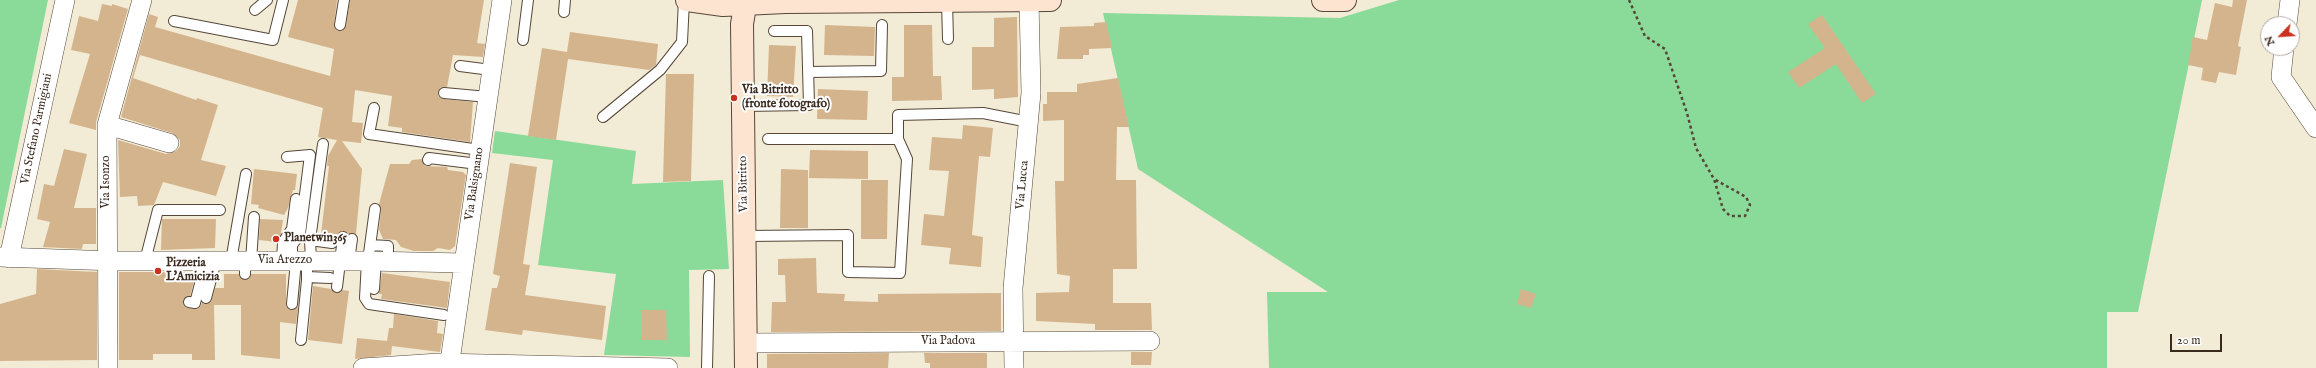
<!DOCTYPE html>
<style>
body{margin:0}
#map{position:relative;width:2316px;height:368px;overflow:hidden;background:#f2ebd5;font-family:"IM FELL English",serif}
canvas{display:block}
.north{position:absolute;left:2260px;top:16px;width:40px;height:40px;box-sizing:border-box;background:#fff;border:1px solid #b1aaa5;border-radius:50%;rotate:245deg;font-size:11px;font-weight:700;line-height:16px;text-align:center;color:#3b2a1e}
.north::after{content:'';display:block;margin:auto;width:14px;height:18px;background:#c8321e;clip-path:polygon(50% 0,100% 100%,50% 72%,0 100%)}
.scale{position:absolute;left:2170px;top:334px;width:52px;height:18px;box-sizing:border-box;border:2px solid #3b2a1e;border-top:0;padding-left:5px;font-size:12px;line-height:14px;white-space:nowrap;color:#3b2a1e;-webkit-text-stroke:3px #fff;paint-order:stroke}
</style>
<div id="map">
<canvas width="2316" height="368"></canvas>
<div class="north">N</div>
<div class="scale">20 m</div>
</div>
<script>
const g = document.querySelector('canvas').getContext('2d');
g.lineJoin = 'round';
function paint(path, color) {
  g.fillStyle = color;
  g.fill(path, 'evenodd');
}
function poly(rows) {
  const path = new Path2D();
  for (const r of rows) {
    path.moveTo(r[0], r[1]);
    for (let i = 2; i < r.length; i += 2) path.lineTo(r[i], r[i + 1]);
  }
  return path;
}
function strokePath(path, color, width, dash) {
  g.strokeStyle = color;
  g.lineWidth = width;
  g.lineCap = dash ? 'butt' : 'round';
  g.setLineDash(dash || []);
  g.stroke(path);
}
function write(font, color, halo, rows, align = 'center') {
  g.font = font + ' "IM FELL English",serif';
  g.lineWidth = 4;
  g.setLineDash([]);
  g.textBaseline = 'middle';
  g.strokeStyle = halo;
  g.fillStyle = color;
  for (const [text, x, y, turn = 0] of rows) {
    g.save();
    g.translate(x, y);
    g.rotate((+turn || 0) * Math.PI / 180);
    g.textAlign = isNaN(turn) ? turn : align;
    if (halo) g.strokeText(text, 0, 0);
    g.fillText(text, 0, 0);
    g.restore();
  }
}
paint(poly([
 [0,0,48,0,1,228,0,228],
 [1399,0,2202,0,2138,312,2107,312,2107,368,1269,368,1267,292,1328,292,1138,169,1103,13,1340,18],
 [495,131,636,151,632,184,723,180,729,269,689,270,690,357,604,355,616,274,538,265,553,160,492,153]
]), '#8ada99');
paint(poly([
 [298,0,337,0,334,24,336,30,339,31,346,26,350,0,484,0,477,43,485,44,483,57,453,55,447,87,441,87,438,92,438,96,443,99,473,102,470,142,402,132,402,128,388,126,392,96,355,90,352,122,363,123,361,143,342,141,362,169,356,234,348,234,343,231,337,236,321,234,329,166,327,166,328,156,337,140,318,137,323,108,140,55,133,78,196,100,197,98,218,105,201,160,226,166,216,196,163,182,154,205,138,206,137,196,120,197,118,140,166,154,176,151,180,146,180,140,172,133,121,117,149,14,158,17,155,27,330,76,334,49,288,37],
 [2233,0,2247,0,2238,46,2241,47,2236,75,2219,72,2216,83,2201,80,2203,68,2188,65,2193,37,2207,40,2215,3,2232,7],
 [102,4,112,6,112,4,128,9,96,122,96,130,69,123,90,54,71,50,79,16,98,21],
 [1822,15,1876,94,1862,103,1836,64,1799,88,1788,72,1825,48,1808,24],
 [1017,17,1018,97,994,99,994,89,972,90,972,47,994,47,994,18],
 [1106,22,1112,48,1089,49,1089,55,1083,55,1083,59,1057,59,1060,27,1094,26,1094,23],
 [825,25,875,27,874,56,824,55],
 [904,25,932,25,933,76,941,76,942,100,892,101,892,77,904,77],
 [570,32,658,44,656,65,649,70,568,59,556,140,528,136,542,48,567,52],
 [769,45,796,46,793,97,767,96],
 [666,74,694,74,691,181,663,182],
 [1118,78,1129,127,1117,127,1116,180,1136,180,1137,269,1113,269,1113,303,1151,303,1152,330,1095,330,1095,324,1036,321,1036,293,1069,292,1070,276,1057,274,1055,181,1064,181,1064,120,1043,121,1043,104,1047,104,1047,92,1077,92,1077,84],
 [818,89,868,91,867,120,817,119],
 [963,125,993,128,990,157,979,156,972,235,983,237,981,267,949,264,951,248,921,245,924,214,944,216,949,171,929,170,932,137,962,139],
 [64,149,87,154,74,208,96,208,96,244,83,244,82,249,43,247,50,222,37,219,44,184,54,186],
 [810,150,868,151,868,179,809,178],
 [422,159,425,166,447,167,448,170,463,172,466,175,455,246,450,250,438,248,433,251,414,251,401,247,396,240,383,239,379,230,381,210,379,204,390,164,409,164,412,160],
 [510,163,537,167,523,264,530,265,525,295,606,306,602,340,523,330,522,335,485,330,492,288,497,288,500,276,493,274],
 [254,169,297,174,295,190,293,190,288,208,284,215,258,208,259,205,251,204],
 [781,169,808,170,808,228,780,228],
 [861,180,888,180,887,239,861,239],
 [162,219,216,219,215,248,161,250],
 [260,219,283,220,281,233,277,242,259,240],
 [816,258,817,293,845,294,844,301,878,302,878,294,1001,293,1001,331,771,332,772,302,786,302,785,275,778,275,778,259],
 [37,269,97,272,97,360,0,361,0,304,36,294],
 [119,272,191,272,191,278,195,278,190,296,184,298,183,301,185,307,194,309,199,308,202,303,207,304,211,302,215,288,224,288,224,274,239,274,245,280,249,279,251,274,286,274,286,306,292,310,298,307,296,324,280,322,280,359,241,355,241,305,214,305,215,360,192,360,192,354,153,354,153,360,119,360],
 [382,273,450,282,447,308,381,299,382,294,379,294],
 [313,286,331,289,336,293,343,290,349,291,342,344,308,340],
 [1521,289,1536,294,1531,308,1517,304],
 [641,310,666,310,667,340,641,340],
 [394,314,438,321,437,333,443,334,440,352,392,346,391,355,355,359,357,338,387,341,389,328,393,328],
 [1131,352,1152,352,1151,365,1131,365],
 [889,353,888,368,767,368,767,354],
 [924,353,987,353,987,368,930,368,930,363,925,363]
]), '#d4b48d');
const lane = poly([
 [947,2,948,39],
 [255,10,267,0],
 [564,12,565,0],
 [174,21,273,40,283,0],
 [340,25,344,0],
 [523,40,528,0],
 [460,66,491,70],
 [808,72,881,71,882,25],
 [444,93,488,97],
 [743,106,809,105,807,31,774,31],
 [374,108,369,134,480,150],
 [603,117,660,70,682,42,684,0],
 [768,139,898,139],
 [287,157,310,155,300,234,292,245,292,261],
 [428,160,429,158,478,164],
 [745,236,848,235,848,272,900,273,907,159,898,139,898,115,983,113,1029,122],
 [310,240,332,243],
 [370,245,388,246,388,261],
 [145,261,158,210,220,210],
 [231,261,246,174],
 [251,261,254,217],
 [282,261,283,242,292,229,296,199],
 [311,261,310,240,323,144],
 [349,261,352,239],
 [367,261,365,298,369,304,444,315],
 [368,261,375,209],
 [245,274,245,261],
 [307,277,330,278],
 [337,287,343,237],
 [374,289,376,261],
 [206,298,216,261],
 [189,302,195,303,206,261],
 [292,304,296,261],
 [301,340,307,280,307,261],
 [707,368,709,276]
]);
const street = poly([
 [2287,24,2290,0],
 [2284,48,2281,77,2316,128],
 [107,125,169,143],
 [0,257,115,261,367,261,464,263],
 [9,258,65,0],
 [746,343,1150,341],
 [108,368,107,125,142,0],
 [363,368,439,363,668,368],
 [449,368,502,0],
 [1014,368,1013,288,1031,93,1029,1]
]);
const secondary = poly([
 [687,0,723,5,785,2,1050,0],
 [1323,0,1345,0],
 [746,368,742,24,746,0]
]);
strokePath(lane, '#564739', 12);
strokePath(street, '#564739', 20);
strokePath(secondary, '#564739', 24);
strokePath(poly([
 [1629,0,1645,36,1665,49,1687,113,1696,148,1714,179,1723,209,1730,216,1745,216,1750,205,1746,197,1714,179]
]), '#564739', 2.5, [3, 3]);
strokePath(lane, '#fff', 10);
strokePath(street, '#fff', 19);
strokePath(secondary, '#fde4d1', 22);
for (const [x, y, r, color] of [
 [734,98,4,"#c8321e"],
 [276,239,4,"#c8321e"],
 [158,271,4,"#c8321e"]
]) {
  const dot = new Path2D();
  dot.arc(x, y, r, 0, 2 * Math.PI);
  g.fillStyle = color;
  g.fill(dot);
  strokePath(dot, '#fff', 1.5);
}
write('bold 12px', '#3b2a1e', '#fff', [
 ["Via Bitritto",742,91],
 ["(fronte fotografo)",742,105],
 ["Planetwin365",284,239],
 ["Pizzeria",166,264],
 ["L'Amicizia",166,278]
], 'left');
write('12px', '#3b2a1e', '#fff', [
 ["Via Stefano Parmigiani",37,129,-78],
 ["Via Isonzo",107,182,-90],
 ["Via Balsignano",475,184,-82],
 ["Via Bitritto",744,184,-91],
 ["Via Lucca",1023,185,-85],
 ["Via Arezzo",285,261],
 ["Via Padova",948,342]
]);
</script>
